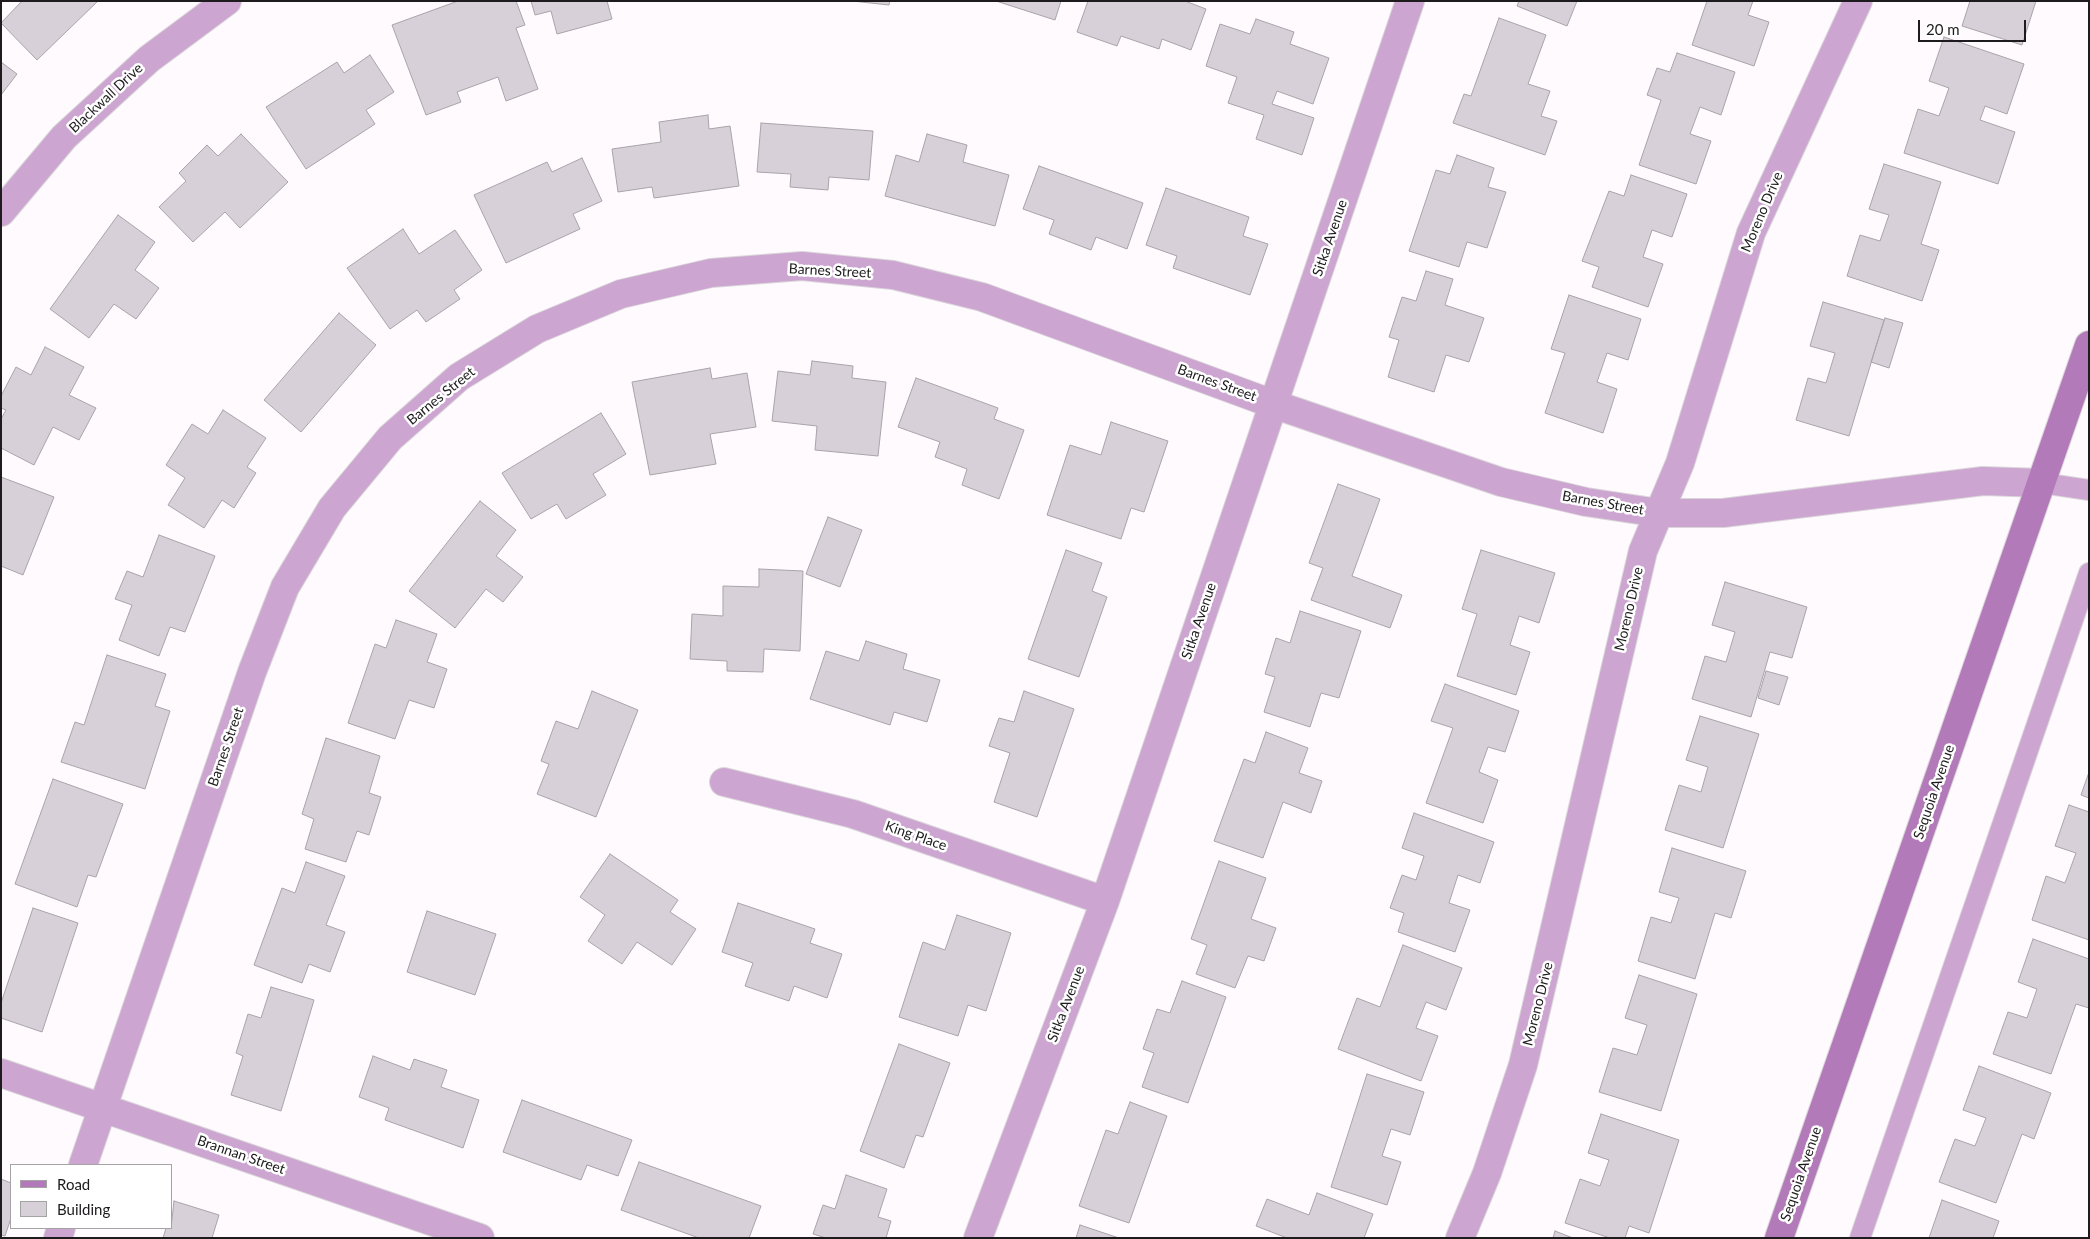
<!DOCTYPE html>
<style>
body{margin:0}
#map{position:relative;width:2090px;height:1239px;overflow:hidden;background:#fefafe;font-family:Lato,sans-serif}
canvas{display:block}
.frame{position:absolute;inset:0;border:2px solid #1d1b1d;pointer-events:none}
.legend{position:absolute;left:10px;top:1164px;width:162px;height:65px;box-sizing:border-box;background:#fff;border:1px solid #a5a4a5;margin:0;padding:6px 9px;list-style:none;font-size:15px;color:#1d1b1d}
.legend li{display:flex;align-items:center;gap:10px;height:25px}
.legend b{width:25px;border:1px solid #a5a4a5}
.scale{position:absolute;left:1918px;top:20px;width:108px;height:22px;box-sizing:border-box;border:2px solid #1d1b1d;border-top:0;padding-left:6px;font-size:15px;line-height:18px;white-space:nowrap;color:#1d1b1d;-webkit-text-stroke:4px #fff;paint-order:stroke}
</style>
<div id="map">
<canvas width="2090" height="1239"></canvas>
<div class="frame"></div>
<ul class="legend">
<li><b style="height:6px;background:#b37ab9"></b>Road</li>
<li><b style="height:14px;background:#d7d0d8"></b>Building</li>
</ul>
<div class="scale">20 m</div>
</div>
<script>
const g = document.querySelector('canvas').getContext('2d');
g.lineJoin = 'round';
function paint(path, color) {
  g.fillStyle = color;
  g.fill(path, 'evenodd');
}
function poly(rows) {
  const path = new Path2D();
  for (const r of rows) {
    path.moveTo(r[0], r[1]);
    for (let i = 2; i < r.length; i += 2) path.lineTo(r[i], r[i + 1]);
  }
  return path;
}
function strokePath(path, color, width, dash) {
  g.strokeStyle = color;
  g.lineWidth = width;
  g.lineCap = dash ? 'butt' : 'round';
  g.setLineDash(dash || []);
  g.stroke(path);
}
function write(font, color, halo, rows, align = 'center') {
  g.font = font + ' Lato,sans-serif';
  g.lineWidth = 5;
  g.setLineDash([]);
  g.textBaseline = 'middle';
  g.strokeStyle = halo;
  g.fillStyle = color;
  for (const [text, x, y, turn = 0] of rows) {
    g.save();
    g.translate(x, y);
    g.rotate((+turn || 0) * Math.PI / 180);
    g.textAlign = isNaN(turn) ? turn : align;
    if (halo) g.strokeText(text, 0, 0);
    g.fillText(text, 0, 0);
    g.restore();
  }
}
const building = poly([
 [22,1,98,1,37,60,1,23,22,1],
 [458,1,516,1,525,25,516,28,538,89,506,101,498,77,457,92,461,102,426,115,392,25,458,1],
 [531,1,607,1,612,19,557,34,551,11,535,15,531,1],
 [852,1,890,1,889,5,852,1],
 [996,1,1061,1,1055,20,996,1],
 [1088,1,1185,1,1206,9,1191,50,1162,39,1159,49,1121,36,1117,46,1077,32,1088,1],
 [1519,1,1577,1,1567,26,1517,6,1519,1],
 [1707,1,1753,1,1748,15,1769,22,1754,66,1692,45,1707,1],
 [1970,1,2036,1,2022,45,1962,26,1970,1],
 [1499,18,1546,35,1528,84,1550,91,1541,116,1557,121,1545,155,1453,123,1464,94,1471,96,1499,18],
 [1256,19,1294,32,1290,44,1329,58,1313,104,1277,91,1272,104,1314,118,1302,155,1256,139,1264,115,1228,103,1237,77,1206,66,1220,24,1250,34,1256,19],
 [1944,37,2024,64,2007,114,1985,106,1980,120,2015,132,1998,184,1904,153,1918,109,1939,116,1949,88,1929,81,1944,37],
 [1677,53,1735,72,1721,115,1700,107,1690,134,1711,141,1696,184,1639,165,1661,100,1647,95,1657,68,1670,72,1677,53],
 [370,55,394,92,366,110,375,124,306,169,266,107,337,62,344,73,370,55],
 [1,62,17,74,1,95,1,62],
 [708,115,709,129,730,126,739,186,654,198,652,187,618,192,612,149,661,142,659,122,708,115],
 [761,123,873,131,869,180,829,177,828,190,790,187,791,174,757,172,761,123],
 [241,134,288,182,240,228,225,212,193,242,159,207,186,181,179,173,207,145,218,156,241,134],
 [927,134,967,145,963,162,1009,175,995,226,885,196,896,155,919,162,927,134],
 [1457,155,1494,168,1488,187,1506,192,1487,248,1467,242,1459,267,1409,251,1436,170,1450,174,1457,155],
 [582,158,602,201,573,214,580,229,506,263,474,195,547,162,552,172,582,158],
 [1884,164,1941,182,1921,244,1939,250,1922,301,1847,276,1860,235,1880,241,1889,215,1869,209,1884,164],
 [1039,166,1143,203,1127,249,1096,237,1091,250,1049,234,1054,220,1023,209,1039,166],
 [1631,175,1687,194,1672,237,1652,230,1643,257,1663,264,1648,307,1592,287,1599,267,1582,261,1609,191,1624,196,1631,175],
 [1166,188,1249,217,1243,236,1268,244,1250,295,1173,268,1177,256,1146,245,1166,188],
 [118,215,155,242,135,270,159,288,136,319,114,304,89,338,50,309,118,215],
 [403,229,419,254,455,230,482,270,454,290,460,299,426,322,417,310,390,329,347,268,403,229],
 [1426,271,1453,279,1445,305,1484,318,1469,362,1446,355,1434,392,1388,377,1399,340,1389,337,1402,297,1416,301,1426,271],
 [1569,295,1641,319,1628,360,1607,353,1597,382,1617,389,1603,433,1545,413,1565,353,1551,349,1569,295],
 [1823,302,1884,320,1849,436,1796,420,1808,378,1826,383,1835,353,1810,346,1823,302],
 [339,313,376,345,301,432,264,400,339,313],
 [1885,318,1903,323,1889,368,1871,362,1885,318],
 [45,347,84,367,69,395,96,408,79,440,53,427,34,465,1,448,1,419,6,410,1,408,1,396,16,367,31,375,45,347],
 [812,361,853,366,852,378,886,382,878,456,815,450,817,426,772,421,778,371,810,375,812,361],
 [710,368,712,379,747,373,756,427,710,434,716,464,650,475,632,382,710,368],
 [916,378,998,408,994,419,1024,430,999,499,962,485,967,469,935,457,940,442,898,427,916,378],
 [223,410,266,438,247,467,256,473,234,508,222,500,204,528,168,505,185,478,166,465,192,424,208,434,223,410],
 [601,413,626,454,593,474,606,495,566,519,557,504,531,519,502,473,601,413],
 [1111,422,1168,441,1144,512,1131,508,1121,539,1047,515,1070,445,1101,455,1111,422],
 [1,477,54,497,23,575,1,566,1,477],
 [1338,484,1380,499,1352,576,1402,595,1390,628,1311,600,1323,568,1309,563,1338,484],
 [480,501,516,530,496,556,523,577,503,602,486,589,455,628,409,591,480,501],
 [828,517,862,530,840,587,806,574,828,517],
 [159,535,215,556,185,632,170,627,159,656,119,640,132,605,115,599,127,571,143,577,159,535],
 [1066,550,1102,563,1092,591,1107,597,1079,677,1028,659,1066,550],
 [1481,550,1555,573,1539,623,1519,616,1510,645,1530,652,1516,695,1457,676,1477,614,1462,609,1481,550],
 [759,569,803,571,800,651,764,649,763,672,727,671,727,661,690,659,692,614,723,616,723,586,759,587,759,569],
 [1725,582,1807,607,1792,658,1770,652,1751,717,1692,699,1705,656,1726,662,1735,632,1712,625,1725,582],
 [1300,611,1361,631,1339,698,1321,693,1310,727,1264,712,1275,677,1265,674,1276,638,1290,643,1300,611],
 [396,620,437,634,427,662,447,669,434,708,409,700,395,739,348,723,375,644,386,648,396,620],
 [866,641,907,654,903,669,940,680,927,722,894,712,890,725,810,699,826,651,859,661,866,641],
 [107,655,166,674,155,706,170,711,145,789,61,762,75,722,84,725,107,655],
 [1766,671,1788,677,1779,705,1758,698,1766,671],
 [1445,684,1519,711,1505,752,1488,747,1479,772,1498,780,1483,823,1426,803,1453,728,1431,721,1445,684],
 [592,691,638,710,596,817,537,794,549,764,541,761,556,721,578,729,592,691],
 [1024,691,1074,709,1037,817,994,802,1010,753,989,746,999,718,1014,722,1024,691],
 [1700,716,1759,734,1723,848,1665,830,1679,785,1701,792,1708,767,1686,760,1700,716],
 [1266,732,1308,748,1299,773,1322,781,1311,813,1283,802,1263,858,1214,841,1244,759,1255,763,1266,732],
 [326,738,380,756,369,793,381,797,369,835,357,831,346,862,305,849,314,819,302,814,326,738],
 [2089,772,2089,798,2081,795,2089,772],
 [53,779,123,804,96,877,88,875,77,907,15,884,53,779],
 [2069,805,2089,812,2089,940,2032,920,2046,876,2065,883,2076,853,2055,846,2069,805],
 [1414,813,1494,842,1480,883,1458,875,1449,903,1470,910,1455,952,1398,932,1404,913,1390,908,1402,875,1416,880,1424,856,1402,848,1414,813],
 [1672,848,1746,871,1731,918,1715,913,1695,979,1638,961,1651,917,1671,923,1679,898,1659,892,1672,848],
 [610,854,678,900,670,912,696,929,672,965,637,942,622,964,588,941,605,915,580,897,610,854],
 [1219,861,1266,878,1251,919,1276,928,1264,961,1248,956,1235,988,1196,974,1207,945,1191,939,1219,861],
 [306,862,345,876,326,925,345,932,330,972,309,964,302,983,254,965,282,888,295,893,306,862],
 [738,903,815,929,810,943,842,954,827,998,794,986,789,1001,745,986,753,963,722,952,738,903],
 [33,908,78,923,42,1032,1,1018,1,1003,33,908],
 [427,911,496,934,475,995,407,972,427,911],
 [957,915,1011,933,986,1011,968,1005,958,1036,899,1017,923,942,945,950,957,915],
 [2033,939,2089,959,2089,1008,2076,1004,2051,1074,1993,1054,2008,1012,2027,1018,2037,989,2018,982,2033,939],
 [1403,945,1462,968,1446,1010,1426,1002,1416,1028,1438,1036,1421,1081,1338,1049,1357,998,1380,1007,1403,945],
 [1639,975,1697,994,1661,1111,1599,1092,1613,1048,1637,1055,1647,1025,1625,1018,1639,975],
 [1182,981,1226,997,1188,1103,1142,1087,1154,1053,1143,1049,1157,1009,1170,1013,1182,981],
 [271,987,314,1000,281,1111,231,1095,243,1056,236,1053,248,1014,261,1018,271,987],
 [899,1044,950,1063,923,1137,916,1135,904,1168,860,1151,899,1044],
 [373,1056,410,1070,414,1059,447,1070,441,1087,479,1100,463,1148,385,1120,389,1108,359,1097,373,1056],
 [1979,1066,2051,1093,2034,1139,2022,1134,1996,1203,1939,1182,1955,1139,1975,1146,1986,1118,1963,1110,1979,1066],
 [1367,1074,1424,1092,1410,1135,1391,1129,1382,1156,1401,1162,1387,1205,1331,1187,1367,1074],
 [522,1100,632,1140,618,1176,587,1165,581,1180,503,1152,522,1100],
 [1130,1102,1167,1116,1129,1223,1079,1206,1106,1130,1118,1134,1130,1102],
 [1601,1114,1679,1140,1649,1233,1629,1226,1625,1238,1610,1238,1565,1223,1580,1179,1600,1186,1609,1160,1588,1153,1601,1114],
 [639,1162,761,1206,749,1238,699,1238,621,1210,639,1162],
 [846,1175,887,1189,878,1217,891,1221,886,1238,826,1238,813,1234,823,1205,835,1209,846,1175],
 [1,1179,11,1183,11,1218,5,1236,1,1235,1,1179],
 [1317,1193,1373,1214,1364,1238,1287,1238,1256,1226,1267,1199,1309,1215,1317,1193],
 [1942,1200,1999,1221,1993,1238,1929,1238,1942,1200],
 [174,1201,219,1215,212,1238,163,1238,166,1228,171,1228,174,1201],
 [1080,1225,1119,1238,1076,1238,1080,1225],
 [1555,1231,1573,1238,1553,1238,1555,1231]
]);
paint(building, '#d7d0d8');
strokePath(building, '#a9a3aa', 1);
const service = poly([
 [2042,483,2089,490],
 [1860,1238,2089,573]
]);
const minor = poly([
 [1,212,64,137,149,59,227,1],
 [724,782,853,814,1105,901],
 [1,1073,480,1238],
 [83,1165,252,672,285,587,332,508,390,438,459,377,537,329,621,294,711,273,802,266,893,275,982,297,1273,404,1501,482,1586,502,1659,513,1723,513,1983,481,2042,483],
 [58,1238,61,1228],
 [978,1238,1105,901,1410,1],
 [1460,1238,1487,1173,1523,1065,1643,551,1680,463,1751,233,1858,1]
]);
const secondary = poly([
 [1779,1238,2089,345]
]);
strokePath(service, '#dad6da', 22);
strokePath(minor, '#dad6da', 30);
strokePath(secondary, '#dad6da', 30);
strokePath(service, '#cca5d0', 20);
strokePath(minor, '#cca5d0', 28);
strokePath(secondary, '#b37ab9', 28);
write('14px', '#1d1b1d', '#fff', [
 ["Blackwall Drive",106,98,-43],
 ["Moreno Drive",1762,212,-67],
 ["Sitka Avenue",1330,238,-71],
 ["Barnes Street",830,271,3],
 ["Barnes Street",1217,383,20],
 ["Barnes Street",441,396,-39],
 ["Barnes Street",1603,503,10],
 ["Moreno Drive",1629,609,-77],
 ["Sitka Avenue",1199,621,-71],
 ["Barnes Street",226,747,-71],
 ["Sequoia Avenue",1934,792,-71],
 ["King Place",916,836,19],
 ["Sitka Avenue",1066,1004,-69],
 ["Moreno Drive",1538,1004,-76],
 ["Brannan Street",241,1155,19],
 ["Sequoia Avenue",1801,1174,-71]
]);
</script>
